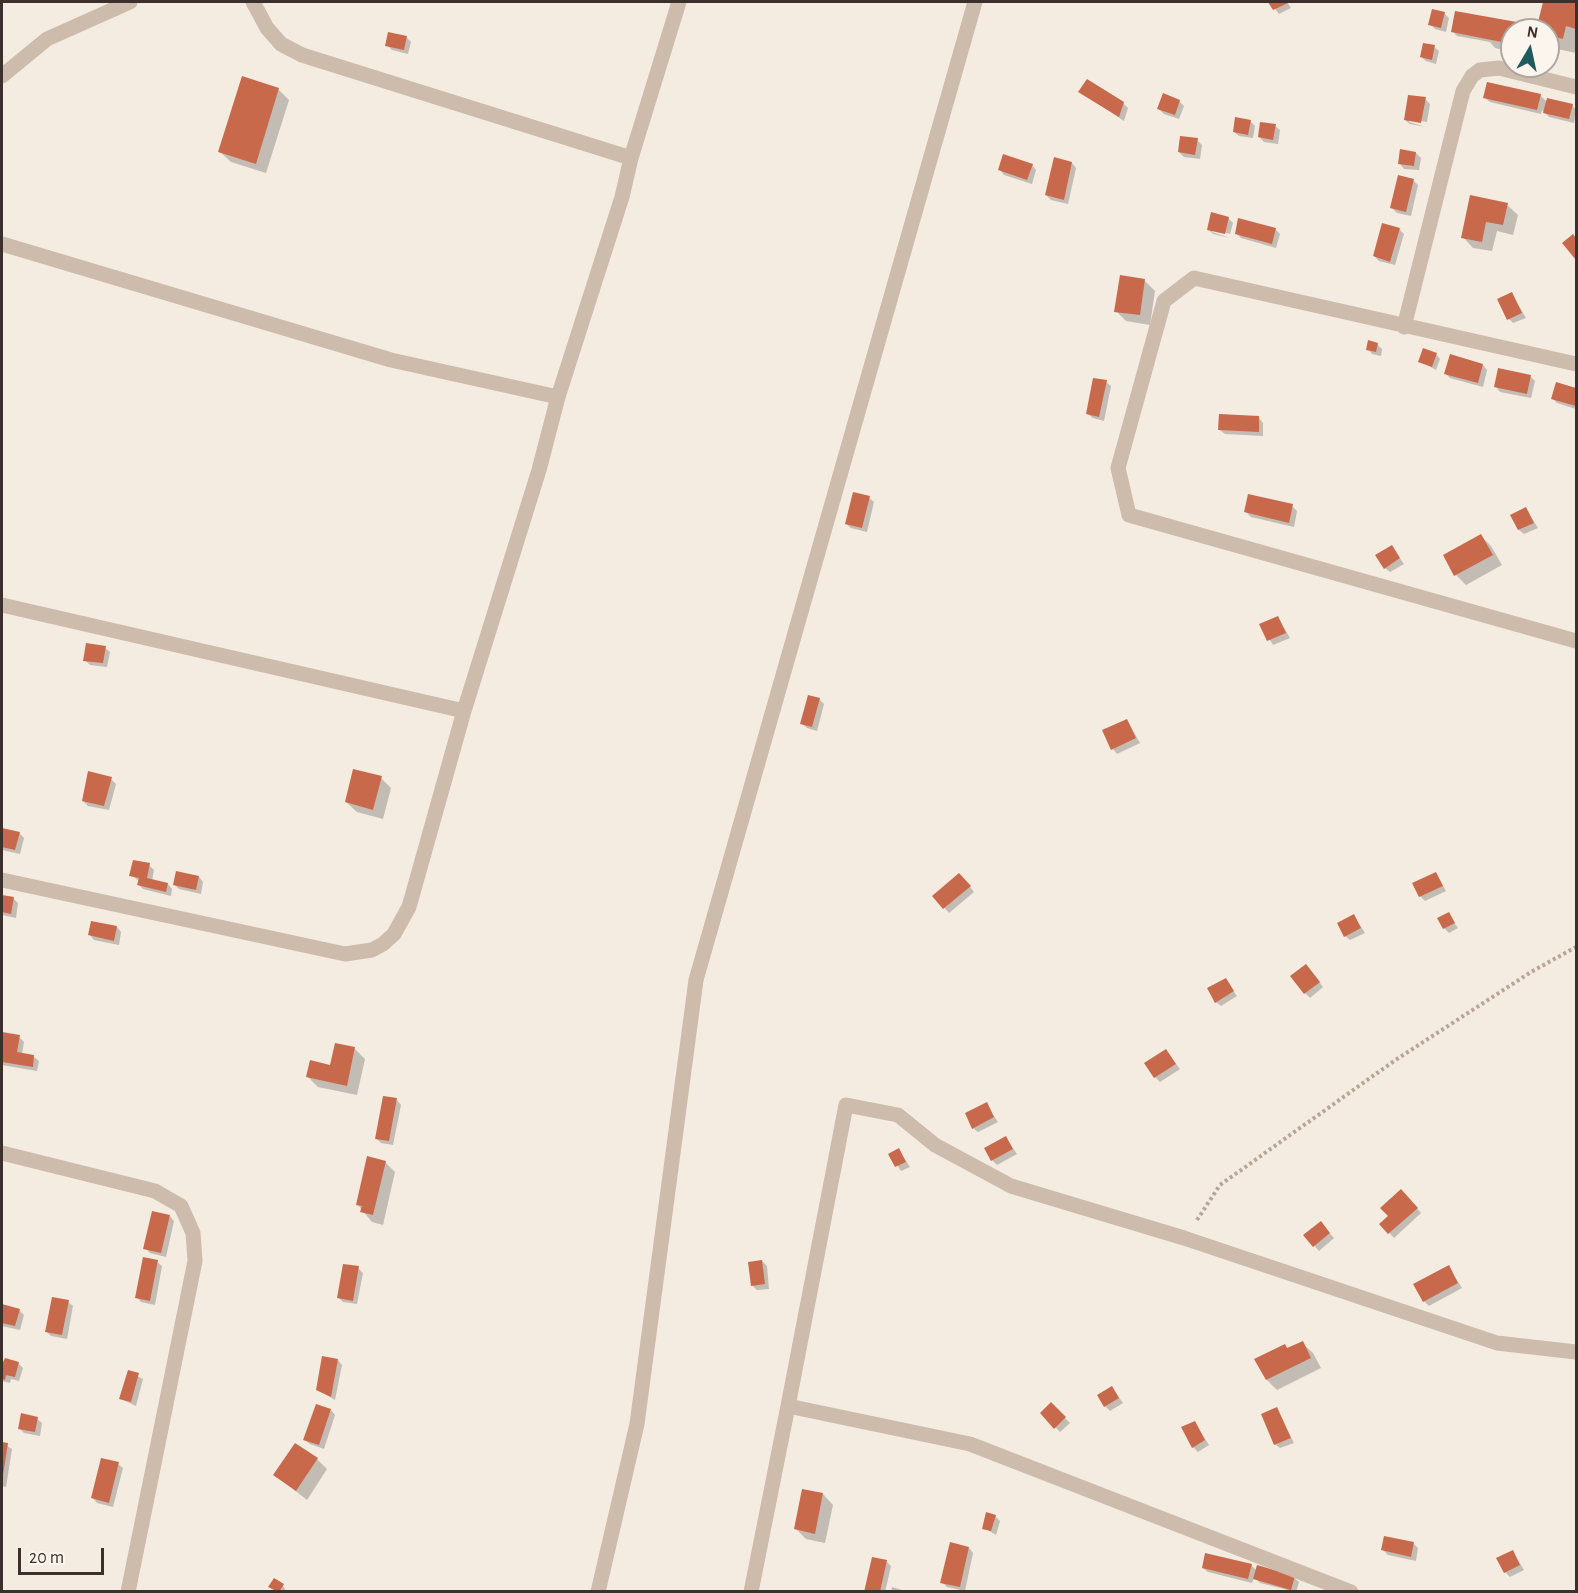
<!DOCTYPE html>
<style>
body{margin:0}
#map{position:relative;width:1578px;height:1593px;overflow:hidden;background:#f4ebe1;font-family:"Alegreya Sans",sans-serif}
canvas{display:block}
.frame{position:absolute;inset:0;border:3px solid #3b302b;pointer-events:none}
.north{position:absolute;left:1500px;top:18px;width:60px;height:60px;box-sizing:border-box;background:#fbf5ee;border:2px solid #aea6a0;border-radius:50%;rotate:9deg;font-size:16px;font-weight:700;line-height:24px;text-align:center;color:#3b302b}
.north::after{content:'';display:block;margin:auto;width:21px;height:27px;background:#1f5a5e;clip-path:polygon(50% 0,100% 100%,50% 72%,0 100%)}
.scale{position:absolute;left:18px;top:1548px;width:86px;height:27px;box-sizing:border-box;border:3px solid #3b302b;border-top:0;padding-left:8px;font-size:18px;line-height:21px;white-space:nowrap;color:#3b302b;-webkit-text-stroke:4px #fbf5ee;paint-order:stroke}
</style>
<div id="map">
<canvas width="1578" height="1593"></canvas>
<div class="frame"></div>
<div class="north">N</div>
<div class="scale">20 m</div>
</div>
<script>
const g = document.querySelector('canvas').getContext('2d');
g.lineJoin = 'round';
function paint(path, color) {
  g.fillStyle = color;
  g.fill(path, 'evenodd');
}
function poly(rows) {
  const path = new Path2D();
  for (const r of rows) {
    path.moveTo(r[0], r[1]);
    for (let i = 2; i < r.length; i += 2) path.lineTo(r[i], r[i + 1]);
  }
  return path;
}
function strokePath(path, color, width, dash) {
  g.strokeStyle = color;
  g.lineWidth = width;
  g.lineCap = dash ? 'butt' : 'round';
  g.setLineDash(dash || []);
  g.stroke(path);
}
paint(poly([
 [1270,2,1287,2,1291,8,1279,14],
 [1545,2,1576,2,1576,53,1553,48,1548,42,1548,30,1538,30],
 [1444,13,1449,18,1446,32,1435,29,1430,24],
 [1527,26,1532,30,1512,30,1512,52,1495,48,1490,42,1457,36,1453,32],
 [406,37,411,42,408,54,392,50,387,45],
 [1434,47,1439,51,1436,64,1426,61,1421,57],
 [278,89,289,100,266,173,231,162,220,152],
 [1080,92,1123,103,1128,108,1124,121],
 [1540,95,1547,102,1572,105,1576,110,1574,123,1549,117,1542,110,1541,114,1490,102,1485,98],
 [1425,99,1430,104,1427,122,1409,119,1409,122,1426,127,1410,124,1405,120],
 [1179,101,1184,106,1179,119,1164,114,1159,109],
 [1250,121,1255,126,1253,138,1239,136,1234,132],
 [1275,126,1280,130,1278,144,1264,142,1259,137],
 [1197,140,1202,145,1200,159,1184,157,1179,152],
 [1416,153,1421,158,1419,170,1404,169,1400,164],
 [1072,163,1076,168,1068,204,1051,200,1046,195],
 [1032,165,1036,170,1032,184,1004,175,1000,170],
 [1413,180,1418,185,1411,216,1397,213,1392,208],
 [1507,205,1518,215,1513,235,1497,231,1492,251,1473,248,1463,237],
 [1228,218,1233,223,1230,234,1212,229,1212,232,1230,238,1213,234,1208,229],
 [1275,229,1280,234,1276,248,1241,238,1236,233],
 [1399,229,1404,234,1395,265,1379,261,1374,256],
 [1144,280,1155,291,1150,325,1126,321,1116,311],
 [1512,294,1526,318,1513,323,1509,319],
 [1377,344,1382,349,1381,356,1372,354,1368,349],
 [1436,354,1440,359,1436,370,1420,361],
 [1483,365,1487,370,1483,387,1450,378,1445,373],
 [1531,377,1535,381,1531,398,1500,392,1496,387],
 [1106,382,1111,386,1104,421,1093,418,1088,414],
 [1557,384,1576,389,1576,409,1557,403,1552,398],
 [1259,418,1263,423,1263,436,1225,434,1220,430],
 [869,498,874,502,867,532,851,528,846,524],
 [1292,506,1297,511,1294,527,1251,517,1246,512],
 [1526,509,1538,528,1524,534,1519,530],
 [1481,536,1491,546,1502,565,1466,585,1456,575],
 [1392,547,1404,564,1390,572,1385,568],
 [1278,617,1290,638,1273,645,1261,625],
 [105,648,110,652,107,667,90,665,85,660],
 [819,699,824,704,817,731,807,728,802,723],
 [1127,720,1140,743,1117,754,1113,749],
 [381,778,391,788,383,819,357,812,346,802],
 [111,779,116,784,109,810,88,806,83,801],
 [2,829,19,833,24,838,20,854,2,850],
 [149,865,154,870,152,881,168,884,172,889,171,896,143,889,139,885,139,881,131,875],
 [177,873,199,877,203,882,201,894,179,889,174,884],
 [1436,873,1446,891,1425,901,1420,896],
 [964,879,974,892,949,913,934,896],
 [2,897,13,898,18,903,16,918,2,915],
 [1448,914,1458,928,1449,933,1444,928],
 [1354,916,1365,933,1350,940,1345,936],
 [117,927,121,932,119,945,94,940,90,935],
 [1311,971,1323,987,1310,998,1305,993],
 [1225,980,1237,996,1221,1006,1216,1002],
 [2,1034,19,1037,24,1042,22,1054,34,1057,39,1061,37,1071,2,1065],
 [354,1048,365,1059,357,1095,318,1087,308,1077,331,1066],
 [1166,1051,1180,1069,1160,1082,1155,1077],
 [397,1100,401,1105,393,1145,381,1143,376,1138],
 [986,1104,998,1122,978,1132,973,1128],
 [1006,1138,1017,1154,997,1165,992,1160],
 [899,1150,910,1167,901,1171,890,1155],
 [385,1162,395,1172,383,1225,372,1222,358,1205],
 [1406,1196,1421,1213,1394,1238,1381,1224],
 [170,1216,174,1221,166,1257,150,1253,145,1248],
 [1325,1228,1334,1238,1319,1251,1305,1235],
 [762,1261,767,1266,769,1289,757,1290,752,1285],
 [157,1262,162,1266,155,1305,141,1302,137,1297],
 [1448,1267,1462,1288,1429,1306,1424,1301],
 [358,1268,363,1273,357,1304,343,1302,338,1297],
 [68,1302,73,1306,67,1339,51,1336,46,1331],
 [2,1305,19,1310,24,1315,20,1330,2,1326],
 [1302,1343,1313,1353,1321,1368,1277,1390,1267,1380,1285,1345,1288,1349],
 [338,1360,342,1365,335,1400,317,1389],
 [2,1361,5,1365,18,1363,23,1368,19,1381,11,1379,10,1383,2,1381],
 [129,1372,143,1379,136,1406,121,1399],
 [1112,1388,1123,1403,1110,1411,1105,1406],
 [1051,1404,1070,1423,1060,1432,1042,1413],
 [1277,1409,1294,1443,1280,1448,1275,1444],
 [331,1410,335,1415,324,1449,310,1444,305,1440],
 [37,1419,42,1423,40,1436,24,1433,20,1429],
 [1194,1422,1209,1445,1198,1452,1193,1447],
 [2,1443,12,1449,6,1487,2,1486],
 [317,1459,327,1469,307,1500,275,1475],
 [118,1464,123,1468,113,1507,97,1503,93,1498],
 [823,1494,833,1505,825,1543,806,1539,796,1529],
 [995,1516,1000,1521,996,1535,984,1528],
 [1413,1543,1418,1548,1416,1561,1388,1555,1383,1550],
 [969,1548,973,1553,965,1591,947,1587,942,1582],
 [1513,1552,1524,1570,1510,1577,1505,1572],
 [886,1561,891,1566,885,1592,865,1592],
 [1251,1565,1257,1571,1294,1578,1299,1582,1296,1592,1260,1583,1254,1577,1252,1583,1208,1572,1203,1568],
 [283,1585,286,1592,275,1592,270,1587],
 [892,1587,909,1592,891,1592]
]), '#0003');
paint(poly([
 [1268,2,1290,2,1273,10],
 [1543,2,1576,2,1576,29,1566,26,1563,39,1548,35,1548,30,1536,30],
 [1432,9,1445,12,1441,28,1428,25],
 [1455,11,1528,24,1527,30,1512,30,1512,44,1451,32],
 [388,32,407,36,404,50,385,46],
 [1423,43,1435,45,1432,60,1420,57],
 [242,76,279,88,256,164,218,152],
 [1087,79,1124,102,1119,117,1078,92],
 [1487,82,1541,94,1537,110,1483,98],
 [1163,93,1180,100,1175,115,1157,109],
 [1408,95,1426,97,1421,123,1404,120],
 [1547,98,1573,104,1569,119,1543,113],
 [1235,117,1251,120,1248,135,1233,132],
 [1260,122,1276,124,1273,140,1258,137],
 [1180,136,1198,138,1195,155,1178,152],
 [1400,149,1416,152,1414,166,1398,164],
 [1003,154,1033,164,1027,180,998,170],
 [1054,157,1072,162,1064,200,1045,195],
 [1398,175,1414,179,1406,212,1390,208],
 [1470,195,1508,203,1503,225,1486,222,1482,242,1461,238],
 [1211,212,1229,217,1225,234,1207,230],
 [1238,218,1276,228,1272,244,1235,234],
 [1382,223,1400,228,1390,262,1373,256],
 [1573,234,1576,238,1576,260,1562,243],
 [1120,275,1145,279,1140,315,1114,312],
 [1512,292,1522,313,1507,320,1497,299],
 [1368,340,1378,343,1376,352,1366,350],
 [1423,348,1437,353,1432,367,1418,362],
 [1450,354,1483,364,1478,383,1444,374],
 [1498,368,1531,375,1527,394,1494,387],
 [1093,378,1107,380,1099,417,1086,414],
 [1556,382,1576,388,1576,406,1551,399],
 [1219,414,1259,416,1259,432,1218,430],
 [853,492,870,496,862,528,845,524],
 [1248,494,1293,504,1289,523,1244,512],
 [1526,507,1534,523,1518,530,1510,515],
 [1481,534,1493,555,1454,576,1443,555],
 [1392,545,1400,558,1384,569,1375,555],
 [1278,616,1286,633,1267,641,1259,624],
 [86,643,106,646,103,663,83,661],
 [808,695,820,698,812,727,800,724],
 [1127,719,1136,738,1111,750,1102,730],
 [353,769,382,776,373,810,345,802],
 [88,771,112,777,104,806,82,801],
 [2,828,20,832,15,850,2,847],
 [133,860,150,863,147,878,168,883,166,892,137,885,139,878,129,876],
 [176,871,199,876,196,890,173,885],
 [1436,872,1443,886,1419,897,1412,883],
 [959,873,971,886,943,909,932,896],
 [2,895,14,897,11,914,2,912],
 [1449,912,1455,923,1443,929,1437,918],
 [1354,914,1361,928,1344,937,1337,923],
 [91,921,117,926,114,941,88,935],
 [1306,964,1320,982,1304,994,1290,976],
 [1226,978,1234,991,1215,1003,1207,988],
 [2,1032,20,1035,17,1052,34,1055,33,1067,2,1062],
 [335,1043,355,1047,347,1086,306,1077,310,1060,330,1065],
 [1166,1049,1176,1064,1154,1078,1144,1063],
 [383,1096,397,1098,389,1141,375,1139],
 [987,1102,994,1117,972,1129,965,1113],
 [1006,1136,1013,1149,991,1161,984,1148],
 [899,1148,906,1162,895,1167,888,1154],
 [367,1156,386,1161,373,1215,360,1212,362,1206,356,1205],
 [1401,1189,1418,1208,1388,1234,1379,1224,1388,1216,1380,1208],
 [152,1211,170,1215,161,1253,143,1249],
 [1321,1221,1330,1233,1313,1247,1303,1235],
 [143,1257,158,1260,150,1301,135,1298],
 [762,1260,765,1284,751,1286,748,1262],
 [343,1264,359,1266,353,1301,337,1298],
 [1449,1265,1458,1283,1423,1302,1413,1284],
 [52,1297,69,1300,62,1335,45,1332],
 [2,1304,20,1309,15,1326,2,1323],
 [1303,1341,1311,1358,1266,1380,1254,1359,1285,1344,1287,1348],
 [322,1356,338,1359,331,1397,316,1390],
 [5,1358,19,1362,15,1377,6,1375,5,1380,2,1379,2,1364],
 [128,1370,139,1373,131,1402,119,1399],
 [1112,1386,1119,1398,1104,1407,1097,1395],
 [1051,1402,1066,1417,1054,1429,1040,1413],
 [316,1404,331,1409,319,1445,303,1440],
 [1277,1407,1291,1438,1274,1445,1261,1414],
 [21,1413,38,1417,35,1432,18,1429],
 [1195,1421,1205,1440,1192,1448,1181,1427],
 [2,1442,8,1443,3,1475,2,1475],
 [295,1443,318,1458,296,1491,273,1475],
 [101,1458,119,1462,109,1503,91,1498],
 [802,1489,823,1493,815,1534,794,1529],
 [986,1512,996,1515,991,1531,982,1529],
 [1384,1536,1414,1542,1411,1557,1381,1550],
 [950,1542,969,1547,960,1587,940,1583],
 [1513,1550,1520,1565,1504,1573,1496,1558],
 [1205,1553,1252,1564,1248,1579,1202,1568],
 [872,1557,887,1560,880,1592,864,1592],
 [1257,1565,1295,1576,1291,1590,1253,1579],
 [274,1578,284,1584,279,1592,268,1587]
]), '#c8694b');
strokePath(poly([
 [1197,1220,1220,1185,1394,1061,1531,972,1576,947]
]), '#b9a596', 4, [3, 3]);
strokePath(poly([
 [253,2,267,28,281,44,302,55,631,158],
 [2,76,47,39,130,2],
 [2,244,391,360,558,397,539,470,464,711,409,907,394,934,383,944,372,950,345,954,2,880],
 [1404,327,1463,91,1472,76,1480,70,1499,68,1576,87],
 [1576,364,1194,278,1164,301,1118,468,1129,515,1576,641],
 [558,397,622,197,631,158,679,2],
 [2,605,464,711],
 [2,1153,155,1191,181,1206,193,1233,195,1261,128,1592],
 [788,1406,846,1105,898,1115,935,1145,1011,1186,1184,1238,1497,1343,1576,1352],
 [598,1592,637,1424,696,980,975,2],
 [751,1592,788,1406,970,1444,1351,1592]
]), '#cdbbac', 15);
</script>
